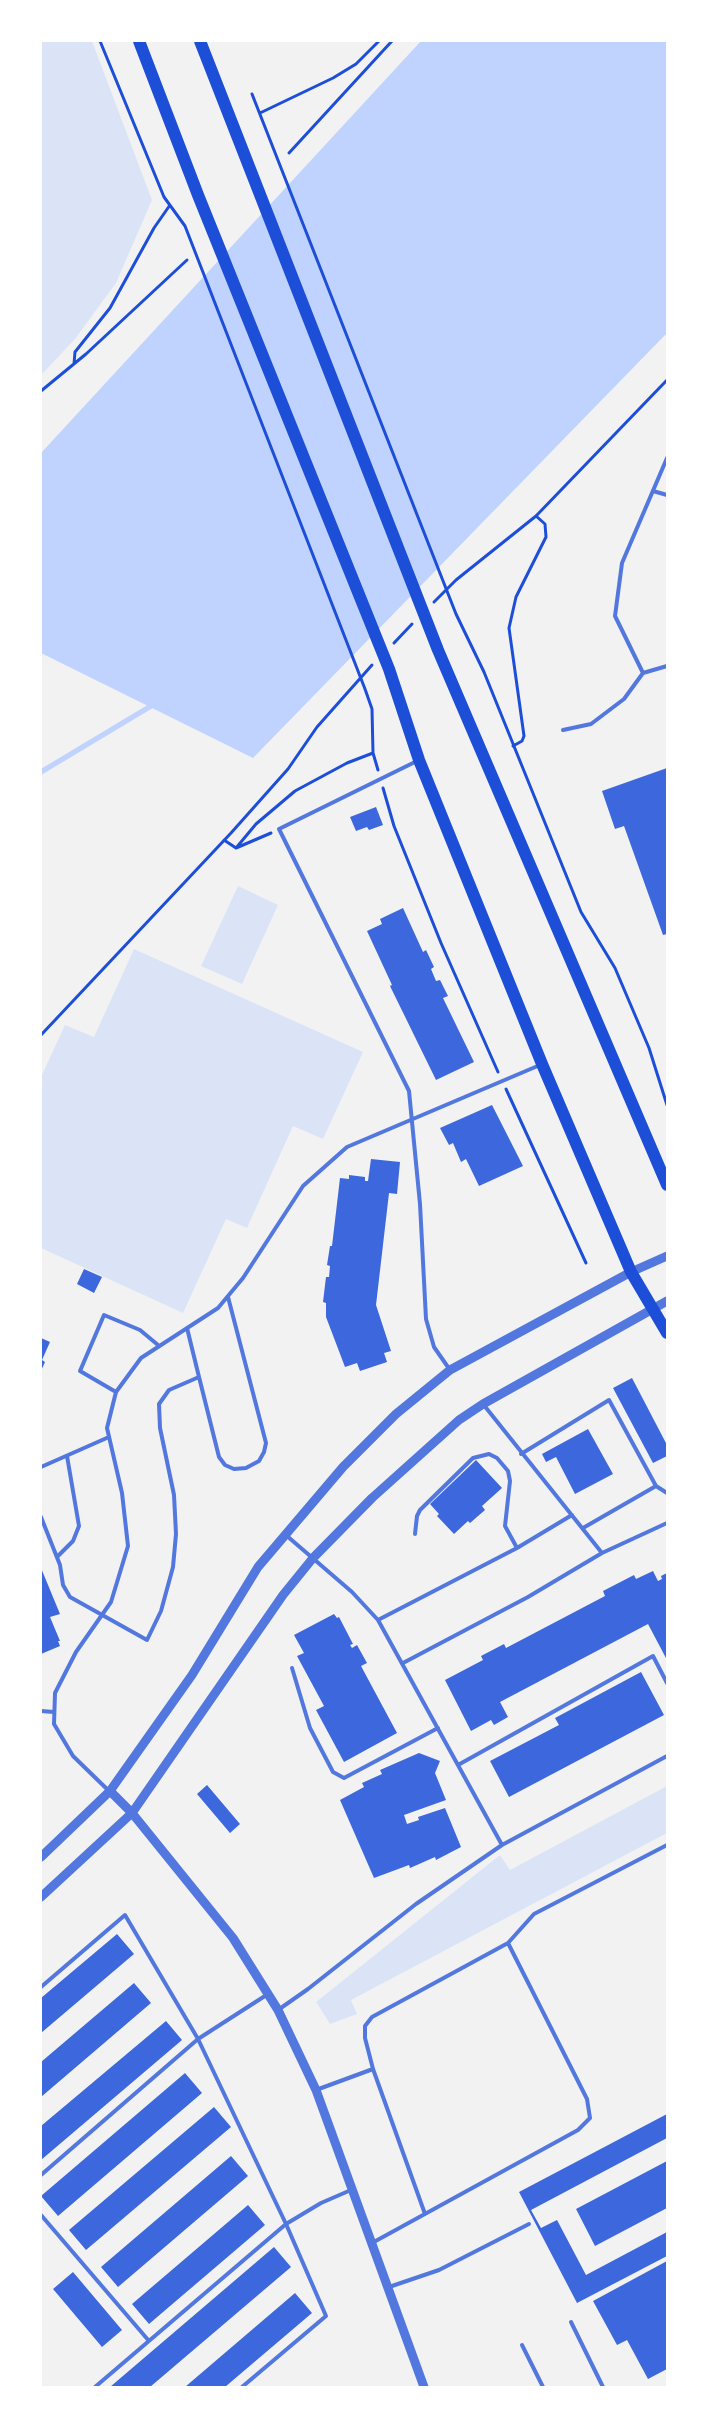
<!DOCTYPE html>
<style>
body{margin:0}
#map{position:relative;width:708px;height:2428px;overflow:hidden;background:#f2f2f2;font-family:Commissioner,sans-serif}
canvas{display:block}
.frame{position:absolute;inset:0;border:42px solid #fff;pointer-events:none}
</style>
<div id="map">
<canvas width="708" height="2428"></canvas>
<div class="frame"></div>
</div>
<script>
const g = document.querySelector('canvas').getContext('2d');
g.lineJoin = 'round';
function paint(path, color) {
  g.fillStyle = color;
  g.fill(path, 'evenodd');
}
function poly(rows) {
  const path = new Path2D();
  for (const r of rows) {
    path.moveTo(r[0], r[1]);
    for (let i = 2; i < r.length; i += 2) path.lineTo(r[i], r[i + 1]);
  }
  return path;
}
function strokePath(path, color, width, dash) {
  g.strokeStyle = color;
  g.lineWidth = width;
  g.lineCap = dash ? 'butt' : 'round';
  g.setLineDash(dash || []);
  g.stroke(path);
}
paint(poly([
 [41,41,92,41,152,200,116,283,75,339,41,375],
 [238,886,278,905,242,984,201,966],
 [134,949,363,1052,323,1139,293,1126,247,1228,226,1219,183,1313,41,1248,41,1077,65,1025,94,1037],
 [667,1786,667,1833,351,2000,357,2014,330,2024,316,2002,500,1855,510,1870]
]), '#dbe4f7');
paint(poly([
 [421,41,667,41,667,333,253,758,41,653,41,453]
]), '#bfd3fe');
strokePath(poly([
 [41,772,156,703]
]), '#bfd3fe', 5.5);
paint(poly([
 [667,768,667,934,663,935,624,826,615,829,602,791],
 [376,807,383,825,369,830,367,827,356,831,350,817],
 [403,908,423,952,426,950,434,967,431,969,436,981,440,980,448,996,443,998,474,1062,436,1080,390,986,392,985,367,931,382,924,380,919],
 [492,1105,523,1166,479,1186,466,1159,461,1162,453,1143,449,1145,440,1128],
 [371,1159,400,1162,397,1194,389,1193,376,1305,391,1351,384,1353,387,1362,360,1371,357,1363,345,1367,326,1317,326,1303,323,1302,326,1277,329,1277,330,1266,327,1265,330,1246,332,1246,340,1178,349,1179,349,1175,365,1177,365,1181,368,1181],
 [84,1269,102,1277,94,1293,77,1284],
 [41,1338,50,1342,42,1360,45,1362,41,1371],
 [632,1378,667,1445,667,1456,653,1463,613,1388],
 [588,1429,613,1474,575,1494,556,1457,546,1462,542,1454],
 [476,1460,502,1488,482,1506,485,1510,470,1523,468,1521,454,1534,437,1516,439,1514,430,1504],
 [41,1568,60,1614,50,1617,60,1641,58,1641,60,1646,41,1654],
 [653,1571,658,1581,662,1579,661,1576,667,1573,667,1660,648,1624,500,1702,508,1717,494,1725,491,1720,471,1731,445,1680,483,1660,481,1656,504,1644,506,1648,605,1596,603,1591,634,1575,636,1579],
 [334,1614,337,1618,339,1617,353,1644,350,1645,352,1648,357,1645,367,1663,361,1666,397,1733,344,1762,316,1710,324,1706,297,1656,304,1653,294,1635],
 [641,1672,664,1715,509,1797,490,1761,559,1725,555,1718],
 [419,1753,440,1761,435,1773,446,1800,404,1815,407,1824,419,1820,418,1817,445,1808,461,1847,436,1860,435,1857,410,1868,409,1865,374,1878,340,1800,364,1787,362,1783,382,1774,380,1770],
 [207,1785,240,1824,230,1833,197,1794],
 [117,1934,134,1954,41,2033,41,1998],
 [134,1983,151,2003,41,2097,41,2062],
 [166,2021,182,2040,41,2160,41,2126],
 [185,2073,202,2093,58,2216,41,2196],
 [214,2107,231,2127,86,2250,69,2230],
 [667,2114,667,2138,531,2210,541,2228,557,2220,586,2275,667,2232,667,2256,577,2303,519,2192],
 [231,2156,248,2176,118,2287,101,2267],
 [667,2161,667,2208,595,2246,576,2209],
 [248,2205,265,2225,149,2324,132,2304],
 [274,2247,291,2267,150,2387,110,2387],
 [667,2261,667,2369,648,2379,627,2340,617,2345,593,2301],
 [73,2272,122,2330,102,2347,53,2289],
 [295,2293,312,2313,225,2387,185,2387]
]), '#3d67dc');
strokePath(poly([
 [100,41,164,197,185,226,365,689,372,709,373,753,378,770],
 [252,94,456,614,484,672,581,912,615,968,649,1048,667,1105],
 [260,113,333,78,356,64,379,41],
 [289,153,392,41],
 [74,364,75,352,110,308,154,228,170,205],
 [41,391,86,354,187,260],
 [434,602,456,580,536,516,667,380],
 [394,643,412,624],
 [513,746,522,741,524,736,509,628,516,597,546,537,545,524,536,516],
 [383,788,394,826,441,943,498,1072],
 [224,840,236,848,271,833],
 [236,848,256,824,295,791,347,763,373,753],
 [41,1035,231,833,288,769,317,727,372,665],
 [506,1089,586,1263]
]), '#1d4ed8', 3);
strokePath(poly([
 [667,458,622,563,615,616,643,673,667,666],
 [653,491,667,495],
 [563,730,591,724,624,699,643,673],
 [417,761,279,829,409,1091,420,1204,426,1319,434,1347,450,1370],
 [199,1377,219,1457,225,1465,234,1469,246,1468,259,1461,264,1452,266,1443,228,1297],
 [116,1392,80,1371,104,1315,140,1330,158,1345],
 [483,1404,602,1553],
 [521,1454,609,1400,656,1486,583,1528],
 [41,1467,109,1437],
 [656,1486,667,1493],
 [41,1517,60,1565,63,1585,70,1597,147,1640,161,1611,173,1567,176,1534,174,1495,160,1428,159,1404,169,1390,199,1377,187,1328],
 [415,1534,417,1516,420,1510,473,1458,489,1454,497,1458,508,1471,510,1481,505,1526,517,1548],
 [287,1536,352,1592,378,1620,502,1845],
 [57,1557,73,1541,79,1526,67,1456],
 [378,1620,517,1548,572,1515],
 [403,1663,528,1597,602,1553,667,1523],
 [292,1668,310,1728,333,1772,344,1778,438,1728],
 [41,1711,54,1712],
 [458,1765,653,1656,667,1683],
 [109,1791,73,1756,54,1724,55,1693,76,1652,111,1602,128,1546,122,1493,107,1428,116,1392,141,1358,218,1308,243,1278,303,1186,347,1147,540,1065],
 [41,1987,125,1915,198,2039,41,2175],
 [268,1994,198,2039,286,2224,321,2203,351,2190],
 [278,2010,308,1989,416,1904,502,1845,667,1756],
 [316,2090,373,2069],
 [425,2214,373,2069,365,2038,365,2026,372,2017,508,1943,534,1914,667,1845],
 [41,2215,149,2341],
 [372,2243,578,2130,590,2118,587,2099,508,1943],
 [389,2287,439,2270,529,2224],
 [571,2322,603,2387],
 [522,2345,543,2387],
 [95,2387,286,2224,326,2316,242,2387]
]), '#5277de', 4);
strokePath(poly([
 [110,1791,132,1813,233,1938,278,2010,316,2090,424,2387],
 [41,1857,110,1791,192,1675,258,1567,343,1467,396,1414,450,1370,631,1272,667,1256],
 [41,1897,132,1813,283,1595,313,1558,372,1498,459,1420,483,1404,667,1301]
]), '#5277de', 9);
strokePath(poly([
 [139,41,198,195,389,669,419,760,542,1064,631,1272,667,1333],
 [200,41,438,650,667,1185]
]), '#1d4ed8', 12);
</script>
